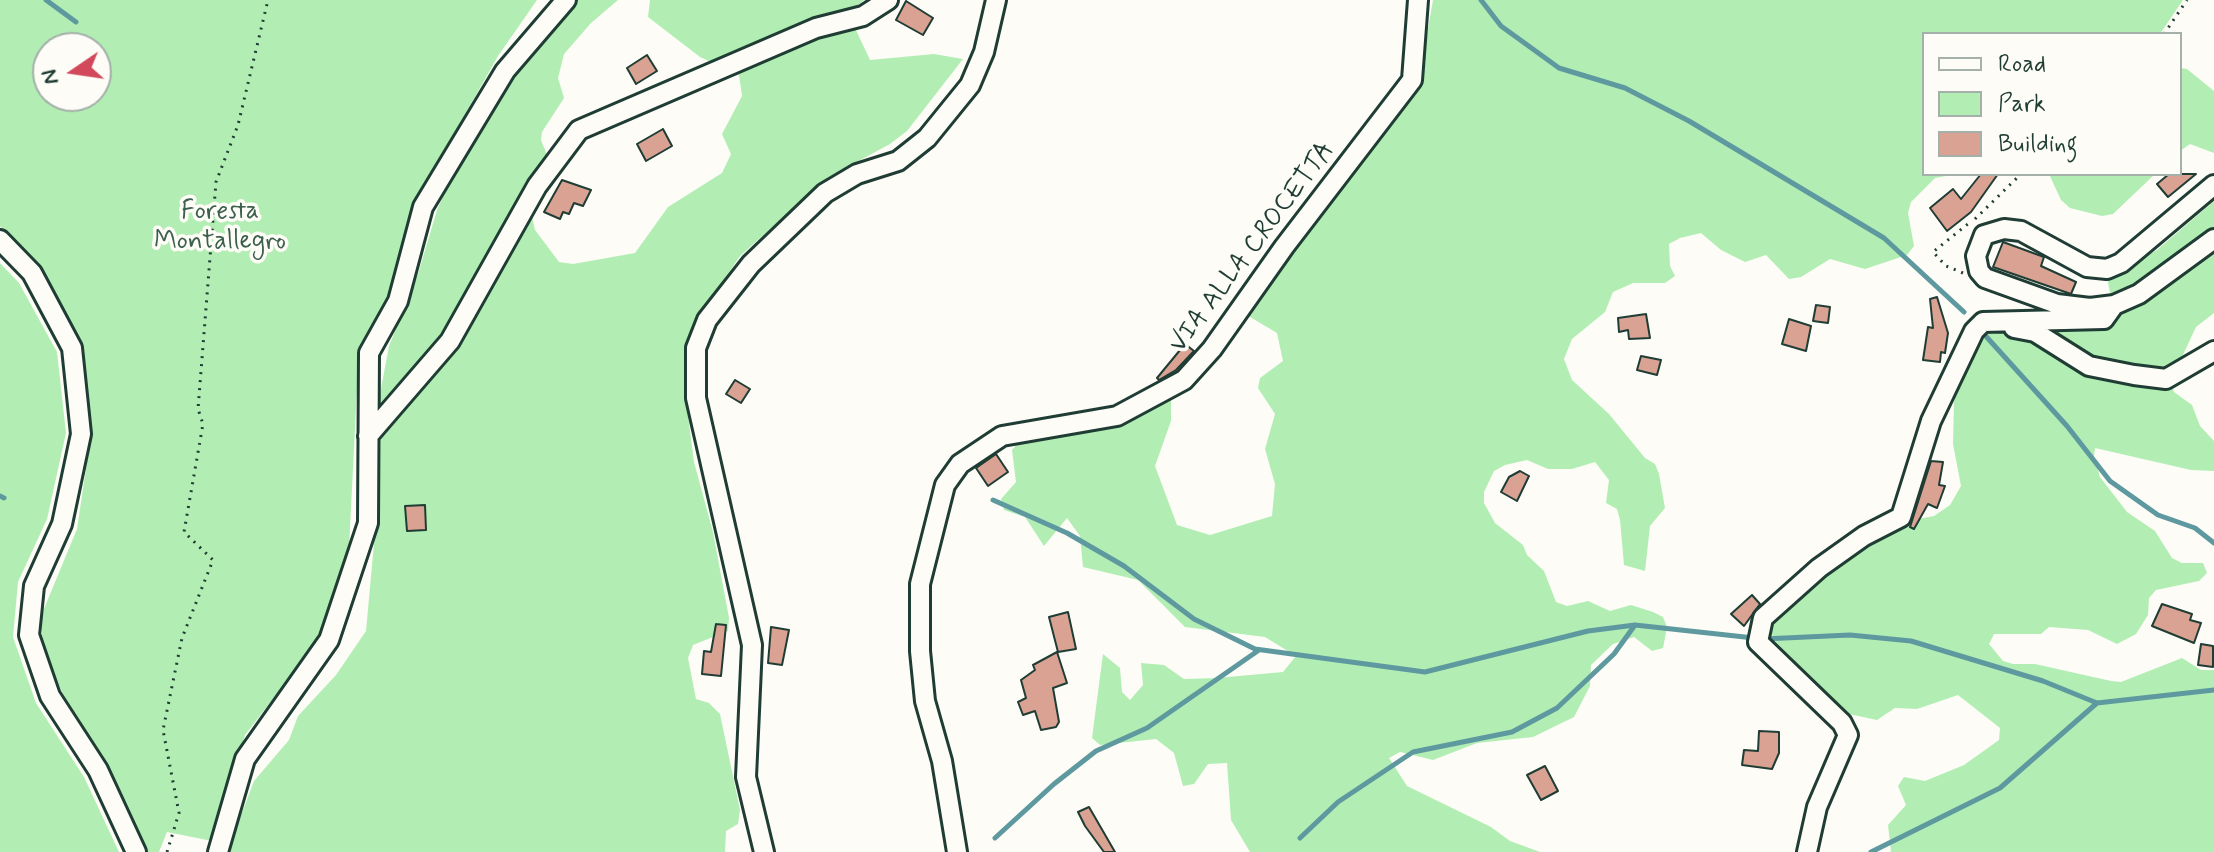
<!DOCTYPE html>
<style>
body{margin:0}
#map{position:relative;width:2214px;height:852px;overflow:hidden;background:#fdfcf7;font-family:Mynerve,sans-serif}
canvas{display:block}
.legend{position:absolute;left:1922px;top:32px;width:260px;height:144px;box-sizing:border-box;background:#fdfcf7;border:2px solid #a4b0a9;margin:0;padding:10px 14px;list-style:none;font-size:24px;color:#1f3d34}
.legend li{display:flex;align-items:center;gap:16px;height:40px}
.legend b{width:40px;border:2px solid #a4b0a9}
.north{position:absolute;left:32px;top:32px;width:80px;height:80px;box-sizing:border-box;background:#fdfcf7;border:2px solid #a4b0a9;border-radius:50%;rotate:257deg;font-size:22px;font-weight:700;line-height:32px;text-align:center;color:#1f3d34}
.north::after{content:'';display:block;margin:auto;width:28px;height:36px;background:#d1495b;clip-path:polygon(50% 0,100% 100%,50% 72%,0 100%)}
</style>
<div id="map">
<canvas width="2214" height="852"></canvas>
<ul class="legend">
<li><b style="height:10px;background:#fdfcf7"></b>Road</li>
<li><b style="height:22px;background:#b2eeb3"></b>Park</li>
<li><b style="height:22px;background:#daa293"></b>Building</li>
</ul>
<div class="north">N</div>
</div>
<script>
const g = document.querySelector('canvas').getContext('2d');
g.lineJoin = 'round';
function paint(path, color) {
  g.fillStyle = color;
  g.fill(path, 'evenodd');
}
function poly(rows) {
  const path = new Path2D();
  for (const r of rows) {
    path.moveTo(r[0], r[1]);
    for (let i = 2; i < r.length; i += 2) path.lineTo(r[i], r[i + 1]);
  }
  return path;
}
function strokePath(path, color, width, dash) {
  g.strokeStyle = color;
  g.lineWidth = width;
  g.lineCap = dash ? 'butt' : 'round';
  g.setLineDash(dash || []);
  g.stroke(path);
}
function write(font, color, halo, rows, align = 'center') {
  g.font = font + ' Mynerve,sans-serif';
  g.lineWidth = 7;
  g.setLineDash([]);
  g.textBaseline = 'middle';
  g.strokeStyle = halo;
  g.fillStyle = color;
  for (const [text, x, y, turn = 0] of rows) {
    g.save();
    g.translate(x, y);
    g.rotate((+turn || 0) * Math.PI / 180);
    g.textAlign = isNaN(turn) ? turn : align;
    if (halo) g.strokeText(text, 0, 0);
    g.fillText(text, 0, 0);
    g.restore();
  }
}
paint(poly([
 [0,0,537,0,498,56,416,201,386,303,359,348,349,548,333,621,245,735,212,841,167,832,159,852,140,852,43,653,41,616,77,529,91,435,84,357,42,275,0,226],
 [48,48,96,48,96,96,48,96],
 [574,0,618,0,591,23,564,54,558,78,564,98,542,132,541,140,549,160,544,191,532,217,535,230,559,262,573,264,635,253,668,207,722,173,731,154,722,134,742,96,739,75,700,57,648,17,650,0,864,0,848,13,870,60,934,54,963,59,907,131,890,144,827,178,740,256,702,312,689,346,684,385,694,462,713,532,729,618,728,631,693,645,688,658,696,699,709,703,720,714,740,810,738,824,726,831,725,852,227,852,254,781,289,740,298,716,336,675,366,631,380,478,377,410,389,346,418,274,437,210,465,147,515,68],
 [1433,0,2183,0,2160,34,1924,34,1924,174,1957,174,1935,178,1911,202,1908,213,1914,246,1907,255,1865,269,1830,259,1801,277,1789,279,1766,255,1745,262,1721,250,1701,233,1680,238,1669,244,1670,266,1675,276,1665,283,1633,283,1613,292,1605,312,1572,339,1564,359,1572,380,1609,414,1645,458,1655,464,1659,474,1665,508,1650,526,1645,571,1624,565,1620,520,1617,509,1606,503,1609,480,1595,462,1572,469,1548,469,1527,460,1505,465,1494,471,1484,492,1484,503,1495,523,1523,545,1527,555,1544,571,1556,602,1567,606,1588,601,1610,611,1631,605,1653,612,1663,617,1667,627,1663,648,1652,651,1634,637,1613,644,1591,665,1590,686,1574,717,1533,737,1477,743,1433,760,1400,752,1389,758,1407,786,1491,827,1510,841,1540,852,1250,852,1231,820,1227,763,1208,764,1194,784,1183,786,1174,753,1156,739,1100,745,1092,738,1103,654,1120,668,1122,692,1130,700,1143,685,1141,663,1164,665,1184,679,1217,678,1283,672,1296,656,1265,637,1185,627,1138,580,1083,567,1080,536,1067,518,1044,546,1025,517,1004,510,1001,499,1016,482,1012,450,1019,442,1171,394,1171,421,1155,466,1177,525,1210,535,1272,516,1275,484,1265,449,1275,414,1258,388,1260,378,1283,361,1277,333,1245,314,1330,196,1410,99,1421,69],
 [2180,68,2187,69,2214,91,2214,153,2190,144,2180,151],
 [2049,174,2155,174,2113,214,2102,216,2070,208,2061,200],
 [2214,201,2214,232,2154,277,2111,298,2107,277,2157,250],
 [2214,247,2214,313,2196,327,2181,359,2166,371,2174,392,2192,405,2200,426,2214,441,2214,471,2191,470,2095,448,2094,456,2100,477,2127,512,2155,531,2172,558,2182,563,2203,563,2207,573,2199,581,2156,590,2149,598,2148,615,2136,634,2117,644,2088,630,2049,627,2041,634,1994,634,1989,644,2003,661,2013,664,2035,664,2111,681,2121,682,2182,658,2201,670,2214,670,2214,852,1891,852,1888,825,1906,805,1898,786,1904,777,1925,781,1964,765,1999,740,2000,728,1958,695,1917,709,1895,708,1877,720,1844,713,1775,642,1771,632,1772,621,1845,557,1902,522,1934,516,1950,505,1961,486,1953,444,1954,402,1960,378,1988,329,2114,319],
 [0,263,19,283,57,352,66,433,47,519,18,582,13,637,36,703,84,777,119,852,0,852]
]), '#b2eeb3');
strokePath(poly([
 [46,0,76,22],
 [1481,0,1501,26,1559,68,1625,88,1689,121,1884,238,1964,312],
 [1983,333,2067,426,2110,481,2158,515,2195,528,2214,543],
 [0,496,4,498],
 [993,500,1067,533,1124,566,1194,619,1255,649,1425,672,1588,631,1635,625,1763,639,1850,635,1911,641,2043,681,2097,703,2214,690],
 [995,838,1054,784,1096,751,1147,728,1259,650],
 [1300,838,1338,802,1413,752,1512,732,1557,708,1614,654,1635,625],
 [1871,852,2000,788,2097,703]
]), '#5f99a0', 5);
const building = poly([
 [906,1,933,18,923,35,896,20,906,1],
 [647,55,657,71,636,84,627,68,647,55],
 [663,129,672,146,646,161,637,144,663,129],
 [1981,174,1998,174,1971,212,1947,231,1930,208,1953,189,1961,199,1981,174],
 [2169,174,2196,174,2168,197,2157,184,2169,174],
 [562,180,591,190,583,206,574,203,569,214,563,212,560,219,544,212,562,180],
 [2003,242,2044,257,2041,266,2076,282,2071,294,1993,267,2003,242],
 [1937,297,1948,333,1945,353,1941,352,1940,362,1923,360,1928,327,1933,328,1930,299,1937,297],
 [1816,305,1830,307,1828,323,1813,321,1816,305],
 [1646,314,1650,338,1629,339,1628,330,1619,332,1618,318,1646,314],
 [1789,319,1811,326,1806,351,1782,344,1789,319],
 [1185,344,1194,351,1176,370,1159,380,1157,378,1185,344],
 [1641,356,1661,360,1657,375,1637,370,1641,356],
 [735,380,750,389,741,403,726,394,735,380],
 [996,454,1008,472,988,486,976,468,996,454],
 [1931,461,1943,462,1939,485,1945,486,1937,508,1928,504,1914,529,1910,527,1931,461],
 [1520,471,1529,476,1517,501,1501,492,1509,477,1520,471],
 [425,505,426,530,407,531,405,506,425,505],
 [1752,595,1760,604,1744,626,1731,614,1752,595],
 [2162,604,2192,614,2190,620,2201,623,2194,643,2152,626,2162,604],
 [1068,612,1076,649,1058,652,1049,617,1068,612],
 [716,624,726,625,721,676,702,674,704,651,711,652,716,624],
 [771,627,789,630,782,665,768,663,771,627],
 [2201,644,2213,646,2213,667,2198,665,2201,644],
 [1057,652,1067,683,1053,688,1059,722,1056,727,1041,730,1035,711,1023,715,1018,702,1026,698,1021,680,1035,670,1033,665,1057,652],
 [1759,731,1779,732,1779,753,1772,769,1742,765,1744,750,1758,751,1759,731],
 [1545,766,1558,791,1541,800,1527,775,1545,766],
 [1089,807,1115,852,1104,852,1085,826,1078,812,1089,807]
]);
paint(building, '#daa293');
strokePath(building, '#1f3d34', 2);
const minor = poly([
 [2214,185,2121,263,2107,269,2087,267,2021,231,2004,229,1984,235,1976,256,1979,271,1985,278,2057,304,2090,308,2114,305,2139,294,2214,239],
 [0,240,32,273,72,348,81,434,62,524,34,586,29,635,50,696,98,770,136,852],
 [2014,328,2035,332,2089,366,2134,375,2166,379,2214,351],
 [368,436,450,341,537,186,579,130,816,28,863,16,888,0],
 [218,852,245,759,329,640,368,523,369,353,398,301,423,207,505,71,566,0],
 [764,852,746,777,752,645,696,398,696,348,707,320,751,264,825,193,857,174,898,161,927,138,970,85,984,52,996,0],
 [957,852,942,761,925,701,920,651,920,584,945,485,960,464,1002,436,1117,416,1184,380,1212,349,1284,247,1412,80,1418,0],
 [1807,852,1817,807,1848,735,1842,723,1758,642,1763,618,1819,568,1864,536,1901,517,1931,421,1974,331,1983,322,2104,319,2114,305]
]);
strokePath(minor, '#1f3d34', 24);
strokePath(poly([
 [2164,34,2187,0],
 [1975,219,2021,174],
 [1963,273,1946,266,1933,252,1969,223],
 [167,852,179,813,163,730,182,638,213,560,184,532,203,424,198,409,216,182,238,125,268,0]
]), '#1f3d34', 3, [2, 6]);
strokePath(minor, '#fdfcf7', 18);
write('26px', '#3c604d', '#fdfcf7', [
 ["Foresta",220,213],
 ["Montallegro",220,243]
]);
write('26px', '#1f3d34', '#fdfcf7', [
 ["VIA ALLA CROCETTA",1253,248,-53]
]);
</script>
